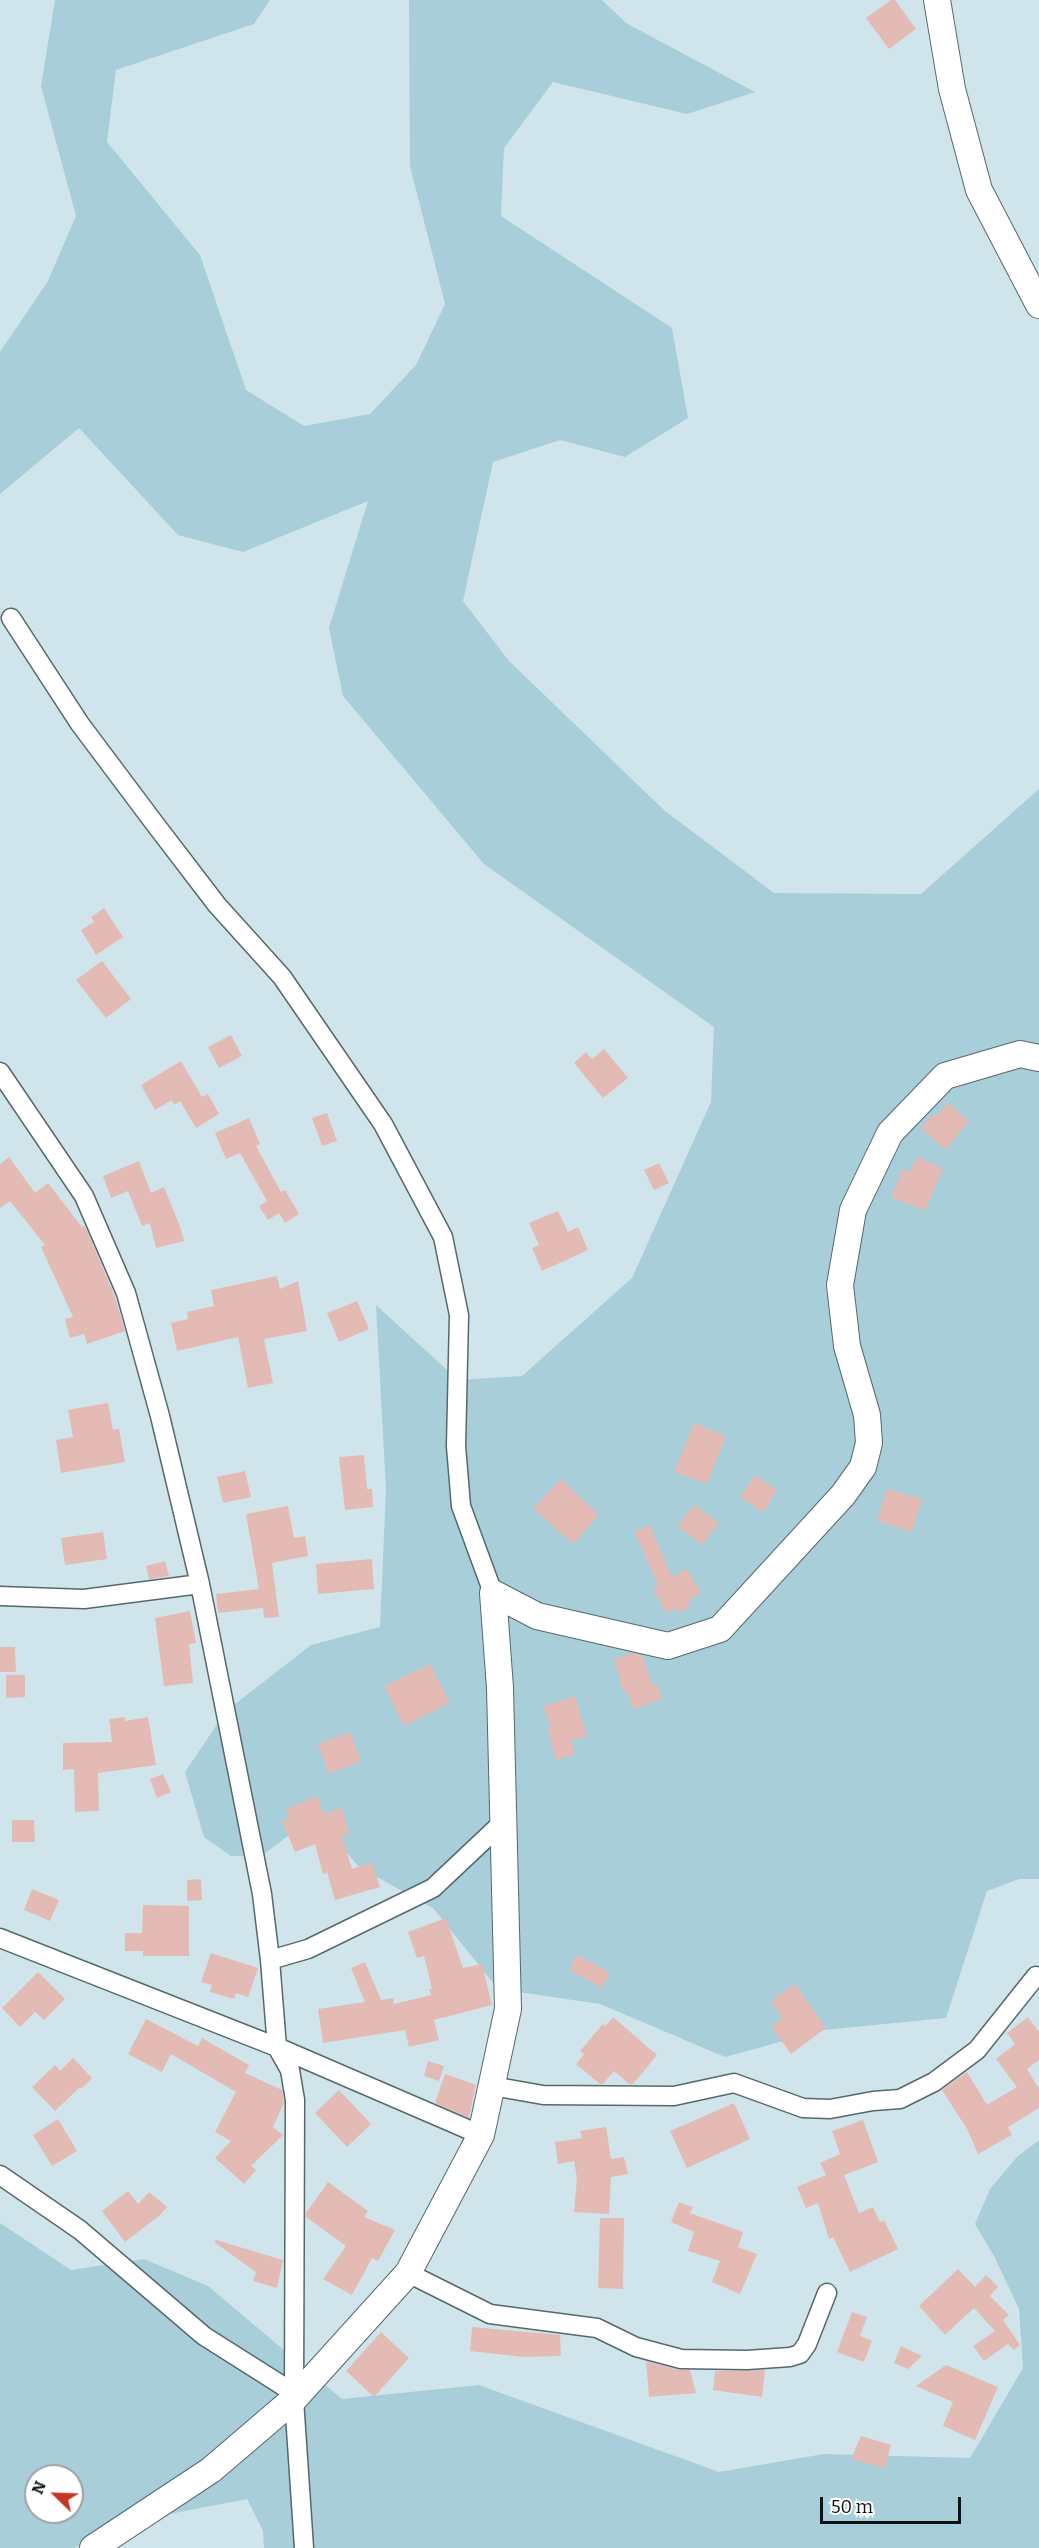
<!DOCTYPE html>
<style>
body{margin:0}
#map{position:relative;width:1039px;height:2548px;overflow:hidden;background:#d0e5eb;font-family:Bitter,serif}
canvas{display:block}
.north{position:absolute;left:24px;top:2464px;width:60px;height:60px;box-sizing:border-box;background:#fff;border:2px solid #9ea1a1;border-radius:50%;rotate:293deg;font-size:16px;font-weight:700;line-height:24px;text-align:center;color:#0c1315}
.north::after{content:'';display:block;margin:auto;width:21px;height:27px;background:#c43728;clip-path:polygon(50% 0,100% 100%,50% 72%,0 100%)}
.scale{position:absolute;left:820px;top:2497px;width:141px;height:27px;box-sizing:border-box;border:3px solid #0c1315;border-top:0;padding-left:8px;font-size:18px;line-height:21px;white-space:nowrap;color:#0c1315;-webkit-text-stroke:4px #fff;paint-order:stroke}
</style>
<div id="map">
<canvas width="1039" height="2548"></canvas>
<div class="north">N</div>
<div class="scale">50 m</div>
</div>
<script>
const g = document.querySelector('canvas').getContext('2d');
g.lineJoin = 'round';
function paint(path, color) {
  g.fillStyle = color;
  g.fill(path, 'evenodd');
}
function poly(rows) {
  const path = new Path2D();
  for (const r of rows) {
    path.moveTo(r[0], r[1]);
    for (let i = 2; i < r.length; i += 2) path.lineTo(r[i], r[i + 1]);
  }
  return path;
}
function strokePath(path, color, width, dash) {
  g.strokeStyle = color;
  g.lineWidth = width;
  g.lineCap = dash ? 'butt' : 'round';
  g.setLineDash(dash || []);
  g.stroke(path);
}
paint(poly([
 [55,0,270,0,254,24,116,70,107,142,200,255,246,390,304,426,370,414,416,365,445,304,410,166,409,0,602,0,626,23,755,92,687,114,553,82,504,148,501,216,672,328,688,418,625,457,560,440,493,462,463,601,509,661,665,811,774,893,921,894,1039,789,1039,1879,1019,1879,987,1891,946,2018,824,2030,725,2057,600,2004,498,1989,433,1908,359,1867,315,1815,263,1855,231,1856,204,1837,185,1772,226,1711,311,1645,380,1627,386,1489,376,1305,458,1380,522,1376,632,1278,711,1102,714,1027,484,864,343,696,329,628,368,501,243,552,178,535,79,428,0,494,0,352,48,281,76,216,41,86],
 [1039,2140,1039,2548,264,2548,263,2531,247,2499,128,2522,74,2548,0,2548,0,2223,71,2270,144,2259,208,2286,342,2399,479,2385,719,2472,824,2454,970,2458,1023,2368,1019,2309,994,2256,975,2224,990,2189,1017,2157],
 [36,2476,72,2476,72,2512,36,2512]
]), '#a7ced9');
paint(poly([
 [891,0,895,0,916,29,889,49,866,18],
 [104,908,123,937,96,955,81,930,94,922,91,917],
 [102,961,131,999,106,1018,76,980],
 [231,1035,242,1056,219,1068,208,1047],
 [604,1049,628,1078,603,1098,574,1063,586,1052,592,1059],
 [181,1061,202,1097,208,1094,219,1114,196,1128,180,1101,174,1105,172,1100,155,1110,141,1085],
 [948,1103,969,1121,945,1150,921,1128,933,1114,936,1116],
 [327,1113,337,1141,322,1146,312,1118],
 [249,1118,260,1144,256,1146,281,1192,285,1190,299,1214,285,1223,279,1213,268,1220,259,1206,267,1201,240,1153,226,1159,215,1133],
 [9,1157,35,1193,48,1183,82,1227,85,1226,115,1297,125,1331,87,1344,84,1334,70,1338,65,1319,73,1317,41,1247,45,1245,10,1201,0,1208,0,1164],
 [917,1157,943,1168,925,1211,891,1197,903,1169,910,1172],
 [139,1161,151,1193,164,1187,180,1226,184,1241,156,1248,150,1223,142,1226,128,1191,111,1198,103,1176],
 [659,1163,669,1183,654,1190,644,1170],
 [558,1211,568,1232,578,1227,588,1250,542,1271,532,1248,539,1245,529,1223],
 [277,1276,280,1289,298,1281,307,1331,264,1339,273,1383,248,1388,238,1337,177,1351,171,1323,188,1319,187,1312,214,1306,211,1290],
 [357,1301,369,1329,339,1342,327,1313],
 [108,1403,113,1430,119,1429,125,1462,61,1473,56,1440,73,1437,68,1410],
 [694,1423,726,1436,707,1484,674,1472],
 [364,1455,367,1489,372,1489,373,1507,345,1510,339,1457],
 [245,1471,251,1497,223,1503,217,1477],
 [755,1475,777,1490,763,1513,740,1497],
 [561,1479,599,1515,573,1544,533,1508],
 [887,1489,922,1499,912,1532,877,1521],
 [694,1505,719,1523,702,1545,678,1526],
 [288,1506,294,1538,305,1536,308,1556,272,1563,279,1617,264,1618,263,1608,218,1613,216,1594,259,1589,246,1514],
 [650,1525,672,1577,687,1569,701,1593,688,1600,691,1606,678,1613,675,1608,667,1613,653,1589,658,1585,634,1531],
 [103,1532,107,1559,65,1565,61,1538],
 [372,1559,374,1589,318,1594,316,1564],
 [165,1561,169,1576,149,1579,146,1566],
 [190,1611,196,1643,189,1644,193,1683,164,1686,155,1618],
 [0,1647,15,1647,16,1672,0,1672],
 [633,1653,643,1656,652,1686,657,1684,662,1698,634,1710,626,1691,623,1692,614,1659],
 [430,1664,450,1703,404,1726,384,1686],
 [6,1675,25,1675,25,1697,6,1698],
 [575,1696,587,1736,571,1741,575,1754,556,1760,548,1729,551,1728,544,1706],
 [125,1717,125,1721,148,1717,156,1765,98,1773,99,1811,75,1812,74,1769,63,1770,63,1743,112,1742,109,1719],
 [350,1732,361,1761,329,1774,318,1744],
 [163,1774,171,1792,157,1798,150,1779],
 [317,1796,324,1814,342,1808,349,1833,342,1836,352,1869,372,1862,380,1887,335,1900,327,1872,323,1874,315,1844,295,1852,282,1821,289,1818,286,1809],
 [12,1820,34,1820,35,1842,12,1842],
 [201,1879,202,1900,187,1901,187,1880],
 [32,1889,59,1900,50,1921,24,1910],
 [143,1905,189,1906,189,1956,143,1956,143,1951,125,1951,125,1933,142,1933],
 [446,1918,463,1968,482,1964,492,2005,434,2020,439,2040,409,2047,405,2030,323,2043,318,2009,365,2002,351,1968,365,1962,381,2000,393,1998,394,2004,431,1995,429,1989,432,1989,424,1956,417,1958,408,1932],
 [211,1953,258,1968,248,1997,236,1993,234,1999,210,1992,212,1985,201,1982],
 [577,1955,610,1973,602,1988,569,1970],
 [38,1972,65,1999,44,2020,35,2012,20,2027,2,2008],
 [795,1984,826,2028,791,2054,771,2026,782,2018,771,2001],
 [613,2017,657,2055,633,2084,629,2084,614,2071,603,2084,600,2084,576,2064,584,2054,580,2051,603,2024,605,2026],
 [1028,2017,1039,2032,1039,2060,1027,2069,1039,2089,1039,2108,1008,2127,1012,2135,978,2154,967,2129,942,2090,967,2072,987,2105,1017,2087,996,2059,1015,2044,1007,2033],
 [146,2019,198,2046,202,2038,249,2065,245,2073,282,2090,284,2103,273,2127,283,2135,251,2166,256,2170,244,2184,215,2158,231,2141,215,2132,236,2092,171,2054,162,2072,128,2054],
 [73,2058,92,2078,81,2089,80,2087,55,2111,32,2087,55,2065,60,2071],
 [428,2061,444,2066,439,2081,424,2076],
 [445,2074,476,2085,469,2118,435,2103],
 [339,2090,371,2124,347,2147,315,2113],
 [734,2103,750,2139,687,2168,670,2131],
 [58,2119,77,2151,52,2166,33,2135],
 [863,2120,878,2162,844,2175,859,2213,873,2207,880,2222,884,2220,898,2249,850,2272,833,2237,829,2239,818,2203,806,2208,797,2187,826,2175,820,2163,840,2154,832,2131],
 [606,2127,611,2159,624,2157,628,2174,611,2177,609,2214,574,2212,577,2178,574,2161,558,2164,555,2142,582,2138,580,2131],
 [328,2182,368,2211,364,2217,395,2230,378,2261,372,2258,352,2295,323,2279,346,2246,306,2217,306,2213],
 [128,2191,138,2204,149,2192,167,2207,159,2216,125,2242,102,2211],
 [679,2202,693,2207,690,2213,743,2232,738,2247,757,2254,740,2294,712,2282,720,2261,688,2251,694,2232,671,2222],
 [600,2218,624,2218,623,2289,598,2288],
 [216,2240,283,2260,277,2288,253,2281,256,2272,214,2242],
 [958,2269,975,2287,986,2275,998,2287,990,2296,1009,2315,1003,2320,1020,2345,1014,2350,1008,2344,984,2361,973,2346,995,2331,974,2308,945,2335,919,2306],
 [852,2312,867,2317,860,2336,872,2341,864,2362,837,2352],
 [472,2327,560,2335,561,2356,523,2357,470,2351],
 [381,2332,409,2358,374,2397,346,2371],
 [901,2346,922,2356,908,2369,894,2363],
 [646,2361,678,2370,690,2370,696,2393,649,2397],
 [946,2365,998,2387,975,2440,943,2426,953,2402,916,2386],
 [765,2370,762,2397,713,2390,715,2371],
 [861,2436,891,2445,885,2468,851,2459]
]), '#e3bbb4');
const street = poly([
 [11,618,80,724,155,824,217,905,282,977,383,1124,443,1237,459,1315,456,1446,461,1506,493,1593],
 [0,1072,84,1196,126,1293,160,1416,200,1584,262,1894,270,1960,277,2047,290,2070,295,2100,294,2399,304,2548],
 [0,1596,84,1599,200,1584],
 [0,1938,277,2047,481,2135],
 [270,1960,308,1949,433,1888,503,1822],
 [492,2086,543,2095,674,2096,734,2083,803,2108,830,2109,873,2101,900,2099,934,2082,977,2050,1036,1976],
 [0,2175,80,2230,204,2336,294,2393],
 [408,2273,490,2314,597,2328,636,2347,681,2359,747,2360,790,2357,800,2354,807,2344,827,2293]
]);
const secondary = poly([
 [937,0,952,89,979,190,1039,305],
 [493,1593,537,1616,668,1646,720,1629,843,1495,863,1467,869,1443,867,1415,847,1346,840,1285,853,1210,890,1133,945,1076,1020,1054,1039,1058],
 [93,2548,211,2470,294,2399,408,2273,481,2135,508,2009,500,1688,493,1593]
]);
strokePath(street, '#55686d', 21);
strokePath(secondary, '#55686d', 28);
strokePath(street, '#fff', 18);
strokePath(secondary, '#fff', 26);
</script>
